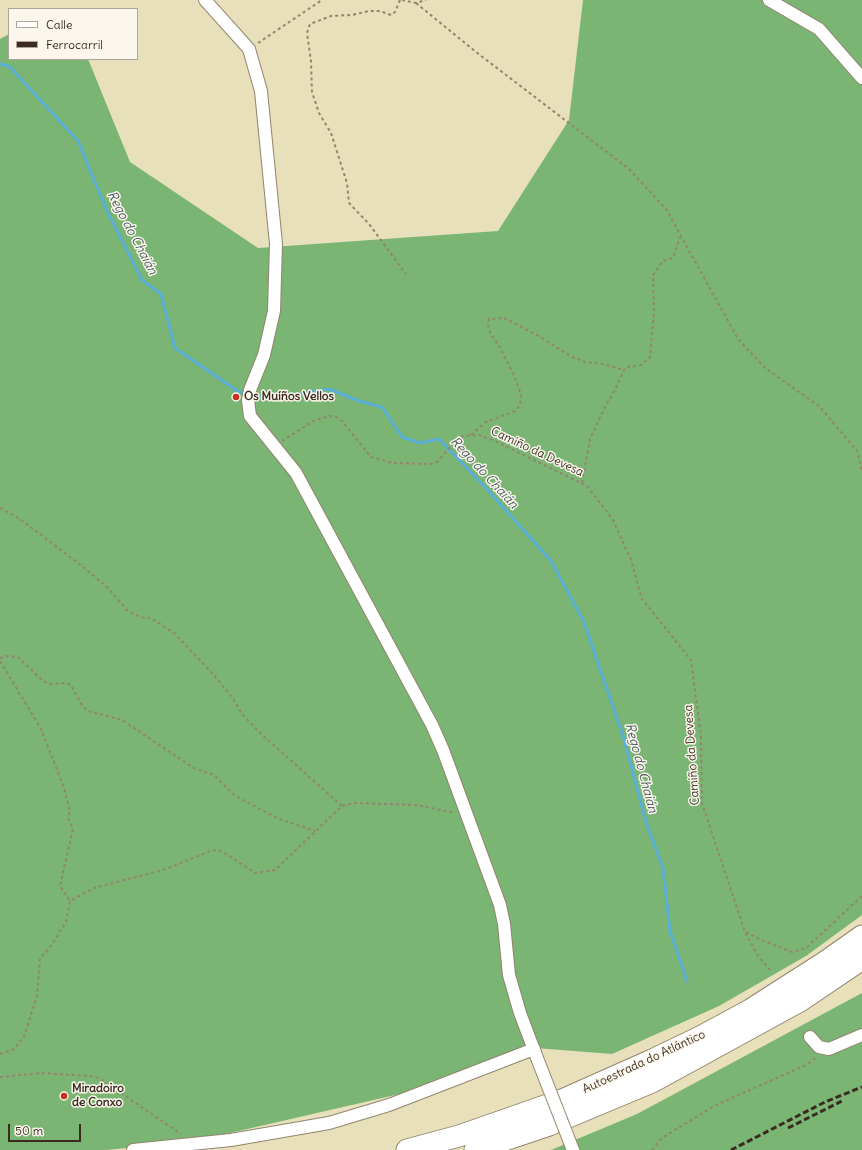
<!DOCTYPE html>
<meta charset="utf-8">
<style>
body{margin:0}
#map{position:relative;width:862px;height:1150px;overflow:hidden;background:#e7e0bb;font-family:Delius,sans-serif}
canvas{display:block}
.legend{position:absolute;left:8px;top:8px;width:130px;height:52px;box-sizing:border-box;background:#fbf7ec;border:1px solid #aea59a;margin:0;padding:5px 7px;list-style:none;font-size:12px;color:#3b2a1e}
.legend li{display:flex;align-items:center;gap:8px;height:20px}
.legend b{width:20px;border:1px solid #aea59a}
.scale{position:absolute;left:8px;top:1124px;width:73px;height:18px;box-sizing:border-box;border:2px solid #3b2a1e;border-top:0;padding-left:5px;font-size:12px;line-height:14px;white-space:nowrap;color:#3b2a1e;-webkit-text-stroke:3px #fbf7ec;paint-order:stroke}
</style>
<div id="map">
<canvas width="862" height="1150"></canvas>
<ul class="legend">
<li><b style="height:5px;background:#fff"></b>Calle</li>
<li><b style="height:5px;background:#3b2a1e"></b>Ferrocarril</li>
</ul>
<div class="scale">50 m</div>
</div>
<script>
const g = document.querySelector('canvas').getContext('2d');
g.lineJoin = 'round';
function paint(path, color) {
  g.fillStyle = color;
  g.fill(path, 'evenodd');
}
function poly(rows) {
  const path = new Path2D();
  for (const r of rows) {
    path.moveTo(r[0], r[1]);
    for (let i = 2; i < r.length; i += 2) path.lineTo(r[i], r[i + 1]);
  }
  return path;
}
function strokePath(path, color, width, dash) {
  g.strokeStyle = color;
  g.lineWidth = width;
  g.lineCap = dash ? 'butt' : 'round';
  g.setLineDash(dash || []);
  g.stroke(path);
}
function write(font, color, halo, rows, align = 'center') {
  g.font = font + ' Delius,sans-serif';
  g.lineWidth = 3;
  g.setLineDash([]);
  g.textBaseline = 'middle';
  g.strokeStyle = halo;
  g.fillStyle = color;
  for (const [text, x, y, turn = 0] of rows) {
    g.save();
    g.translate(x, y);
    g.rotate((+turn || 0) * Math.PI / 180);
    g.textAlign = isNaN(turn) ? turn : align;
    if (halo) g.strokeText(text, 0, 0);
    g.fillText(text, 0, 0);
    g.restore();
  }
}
paint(poly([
 [583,0,862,0,862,915,806,956,719,1006,612,1054,523,1047,404,1093,195,1141,106,1150,0,1150,0,39,9,34,9,59,88,59,130,162,258,248,498,231,569,120],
 [862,993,862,1150,551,1150,637,1114]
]), '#7ab574');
strokePath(poly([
 [0,64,9,66,78,141,107,211,142,280,161,294,175,348,239,392,246,393],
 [252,395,272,399,329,389,359,401,382,407,402,437,420,443,439,439,486,488,551,561,584,622,624,739,646,822,663,868,670,931,687,981]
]), '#59afd6', 3);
const street = poly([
 [205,0,249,49,261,91,276,244,274,311,264,355,250,390,248,400,250,416,296,473,432,725,443,750,500,905,504,924,509,975,520,1013,537,1058],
 [769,0,819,29,862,78],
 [810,1037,819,1047,829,1049,862,1035],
 [133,1150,231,1140,329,1123,389,1105,534,1049]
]);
const highway = poly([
 [407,1150,459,1136,562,1100,652,1060,700,1037,750,1010,825,962,862,936],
 [475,1150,549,1125,652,1082,800,1001,862,959]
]);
strokePath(street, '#91856c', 14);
strokePath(highway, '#91856c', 23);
strokePath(poly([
 [400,0,395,12,391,15,380,11,369,11,352,15,331,16,310,24,307,33,311,61,312,92,319,113,331,133,347,183,349,203,369,224,406,274],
 [402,0,416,3,426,0],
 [416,3,476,52,629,169,666,209,738,339,765,368,819,406,857,451,862,471],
 [258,43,322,0],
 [471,435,486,422,515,411,520,405,521,395,514,375,498,344,491,335,488,325,489,319,504,318,537,335,572,357,585,362,603,364,624,370],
 [282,441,315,420,330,416,336,417,342,421,371,457,393,463,431,464,437,462,455,441,463,436,479,435,495,441,587,486,613,520,631,560,642,599,691,660,701,736,702,803,745,932,758,956,772,972],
 [582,483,590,439,606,405,615,390,624,370,628,367,641,365,650,357,654,312,653,275,663,261,673,258,680,237],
 [0,508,20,519,82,566,107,587,127,610,140,617,151,618,174,633,214,675,232,697,242,714,260,733,342,806],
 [0,658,8,656,18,657,43,681,50,684,66,683,71,685,83,707,88,711,122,720,194,768,214,775,233,794,241,799,279,819,315,831],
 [0,661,41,729,64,788,70,811,68,818,73,829,60,886,70,901],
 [746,932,761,940,792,952,806,948,862,896],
 [0,1054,14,1049,24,1037,37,995,40,958,49,949,66,922,70,901,94,888,166,869,213,850,222,851,255,873,275,870,342,806,355,803,417,805,455,813],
 [0,1077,42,1073,90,1076,99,1078,181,1134],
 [652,1150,662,1138,714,1106,808,1064,818,1056]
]), '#91856c', 2, [3, 3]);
strokePath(street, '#fff', 12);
strokePath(highway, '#fff', 21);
strokePath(poly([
 [788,1128,844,1100],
 [731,1150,825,1102,862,1087]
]), '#3b2a1e', 3, [6, 3]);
const streetBridge = poly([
 [537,1058,573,1150]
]);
strokePath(streetBridge, '#91856c', 14, []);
strokePath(streetBridge, '#fff', 12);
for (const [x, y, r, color] of [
 [236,397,4,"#c8321e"],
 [64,1096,4,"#c8321e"]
]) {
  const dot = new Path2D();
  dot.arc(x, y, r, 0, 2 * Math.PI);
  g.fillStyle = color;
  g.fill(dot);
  strokePath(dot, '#fbf7ec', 1.5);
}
write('bold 12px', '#3b2a1e', '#fbf7ec', [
 ["Os Muíños Vellos",244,397],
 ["Miradoiro",72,1089],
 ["de Conxo",72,1103]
], 'left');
write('12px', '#3b2a1e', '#fbf7ec', [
 ["Camiño da Devesa",537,452,25],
 ["Camiño da Devesa",692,755,-94],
 ["Autoestrada do Atlántico",644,1062,-25]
]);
write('italic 13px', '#46595e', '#fbf7ec', [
 ["Rego do Chaián",132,233,62],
 ["Rego do Chaián",484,473,47],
 ["Rego do Chaián",641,768,75]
]);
</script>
